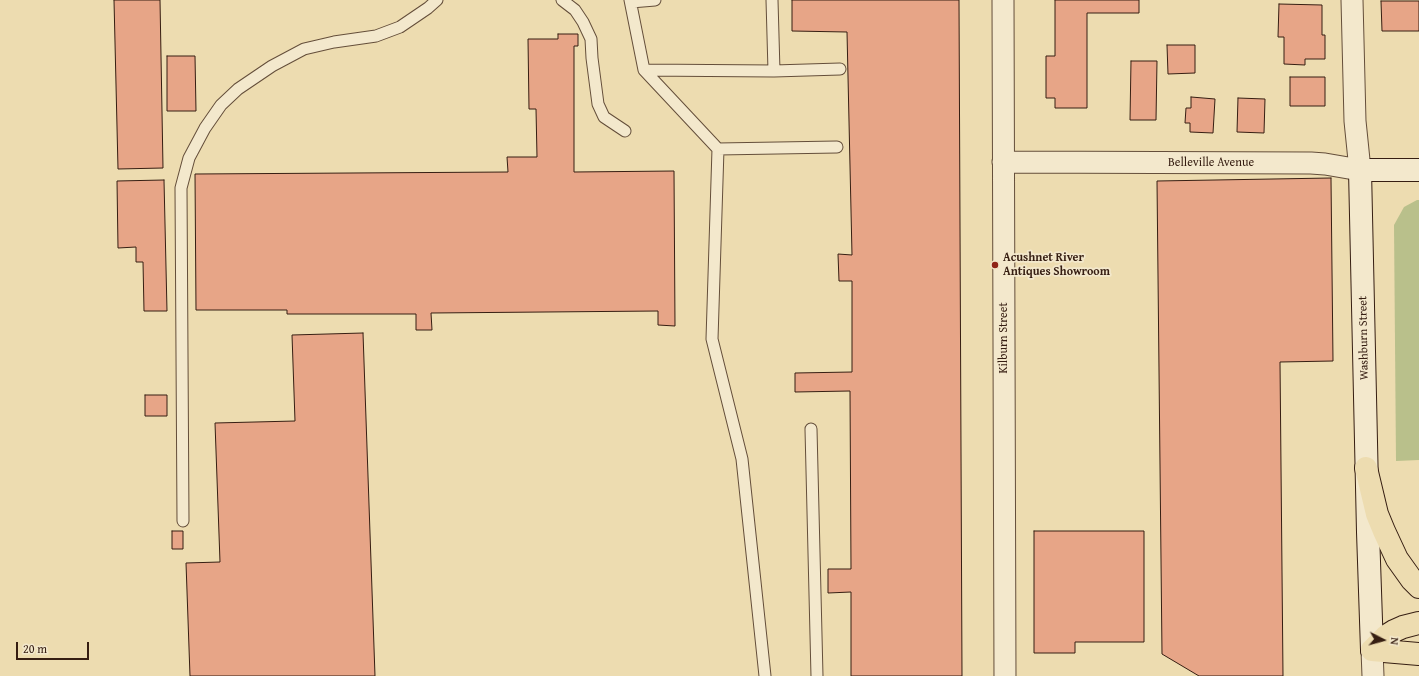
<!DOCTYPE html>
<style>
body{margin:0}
#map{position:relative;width:1419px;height:676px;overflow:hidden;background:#eddcb0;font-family:"Gentium Book Plus",serif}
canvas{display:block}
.north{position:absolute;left:1363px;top:620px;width:40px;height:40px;-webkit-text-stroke:3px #f3e8cc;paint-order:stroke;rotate:96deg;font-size:11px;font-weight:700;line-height:16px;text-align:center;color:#361e12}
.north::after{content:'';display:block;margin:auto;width:14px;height:18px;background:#361e12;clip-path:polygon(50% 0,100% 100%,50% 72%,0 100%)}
.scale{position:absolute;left:16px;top:642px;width:73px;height:18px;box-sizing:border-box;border:2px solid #361e12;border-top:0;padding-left:5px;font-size:12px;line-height:14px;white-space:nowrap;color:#361e12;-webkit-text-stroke:3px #f3e8cc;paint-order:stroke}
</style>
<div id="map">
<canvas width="1419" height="676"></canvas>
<div class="north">N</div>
<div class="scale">20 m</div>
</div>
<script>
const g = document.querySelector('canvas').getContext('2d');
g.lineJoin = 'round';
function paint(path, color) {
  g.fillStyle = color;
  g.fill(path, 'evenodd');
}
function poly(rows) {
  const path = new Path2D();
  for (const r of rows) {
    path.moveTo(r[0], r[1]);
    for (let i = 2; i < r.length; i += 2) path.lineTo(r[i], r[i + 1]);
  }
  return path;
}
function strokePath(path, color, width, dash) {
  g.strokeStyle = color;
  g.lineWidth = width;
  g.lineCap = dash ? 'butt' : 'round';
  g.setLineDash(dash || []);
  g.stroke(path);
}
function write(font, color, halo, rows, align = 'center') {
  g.font = font + ' "Gentium Book Plus",serif';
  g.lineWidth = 3.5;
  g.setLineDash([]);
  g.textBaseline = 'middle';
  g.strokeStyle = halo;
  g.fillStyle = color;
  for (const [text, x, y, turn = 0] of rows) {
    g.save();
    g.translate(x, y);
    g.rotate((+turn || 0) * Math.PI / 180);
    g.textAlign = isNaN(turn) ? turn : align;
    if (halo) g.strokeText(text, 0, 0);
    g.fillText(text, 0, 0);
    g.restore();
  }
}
paint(poly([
 [1417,200,1419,200,1419,460,1396,461,1394,225,1404,207]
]), '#b9c08b');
const building = poly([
 [114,0,160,0,163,168,118,169,114,0],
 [792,0,959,0,962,676,851,676,851,592,828,593,828,569,851,569,850,391,795,392,795,373,852,372,852,281,839,281,838,254,852,255,847,32,792,31,792,0],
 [1055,0,1139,0,1139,13,1087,13,1087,108,1055,108,1055,98,1046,98,1046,56,1055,56,1055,0],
 [1381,1,1419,1,1419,31,1382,31,1381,1],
 [1279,4,1322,5,1322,35,1325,35,1325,59,1305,59,1305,65,1284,64,1284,37,1278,37,1279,4],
 [558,34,578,34,578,46,574,46,574,172,674,171,675,326,658,325,658,311,431,313,432,330,416,330,416,314,287,314,287,310,196,310,195,174,508,172,507,157,537,157,536,109,529,109,528,39,558,39,558,34],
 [1167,45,1195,45,1195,73,1168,74,1167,45],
 [167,56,195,56,196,111,167,111,167,56],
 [1131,61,1157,61,1156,120,1130,120,1131,61],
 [1290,77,1325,77,1325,106,1290,106,1290,77],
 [1191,97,1215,99,1213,133,1190,132,1190,123,1185,123,1186,108,1191,108,1191,97],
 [1238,98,1265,99,1264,133,1237,132,1238,98],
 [1331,178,1333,361,1280,362,1283,676,1199,676,1162,654,1157,181,1331,178],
 [164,180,167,311,144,311,143,262,136,262,136,247,118,248,117,181,164,180],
 [363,333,375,676,190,676,186,563,220,562,215,423,295,421,292,335,363,333],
 [145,395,167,395,167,416,145,416,145,395],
 [172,531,183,531,183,549,172,549,172,531],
 [1034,531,1144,531,1144,642,1075,642,1075,653,1034,653,1034,531]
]);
paint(building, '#e7a587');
strokePath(building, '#361e12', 1);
const lane = poly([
 [562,0,575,10,583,22,591,39,592,58,598,104,604,117,625,131],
 [630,0,644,70,718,149,837,147],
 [772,0,774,71],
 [631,2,655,0],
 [644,70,774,71,840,69],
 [718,149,712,339,742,459,765,676],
 [811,429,817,676],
 [183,521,181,188,189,158,205,128,221,105,238,89,272,66,304,49,334,42,376,36,400,27,428,8,437,0]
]);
const street = poly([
 [1003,0,1005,676],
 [1003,162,1311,163,1325,164,1360,170,1355,121,1352,0],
 [1372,650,1373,676]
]);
const secondary = poly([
 [1372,650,1368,532,1360,170,1419,170]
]);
const highway = poly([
 [1366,468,1377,514,1384,531,1397,559,1412,580,1419,587],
 [1372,650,1386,636,1394,631,1403,627,1419,623],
 [1372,650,1419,654]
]);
strokePath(lane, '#644e3a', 13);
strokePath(street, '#644e3a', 23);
strokePath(secondary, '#361e12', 24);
strokePath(highway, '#361e12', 24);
strokePath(lane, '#f3e8cc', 11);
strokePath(street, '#f3e8cc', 21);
strokePath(secondary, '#f3e8cc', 22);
strokePath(highway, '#eddcb0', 22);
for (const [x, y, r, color] of [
 [995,265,4,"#8f2418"]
]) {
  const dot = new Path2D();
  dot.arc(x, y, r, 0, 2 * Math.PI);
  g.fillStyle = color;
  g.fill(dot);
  strokePath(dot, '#f3e8cc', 1.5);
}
write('12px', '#361e12', '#f3e8cc', [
 ["Belleville Avenue",1211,163],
 ["Kilburn Street",1004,338,-90],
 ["Washburn Street",1364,338,-91]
]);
write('bold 12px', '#361e12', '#f3e8cc', [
 ["Acushnet River",1003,258],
 ["Antiques Showroom",1003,272]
], 'left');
</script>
